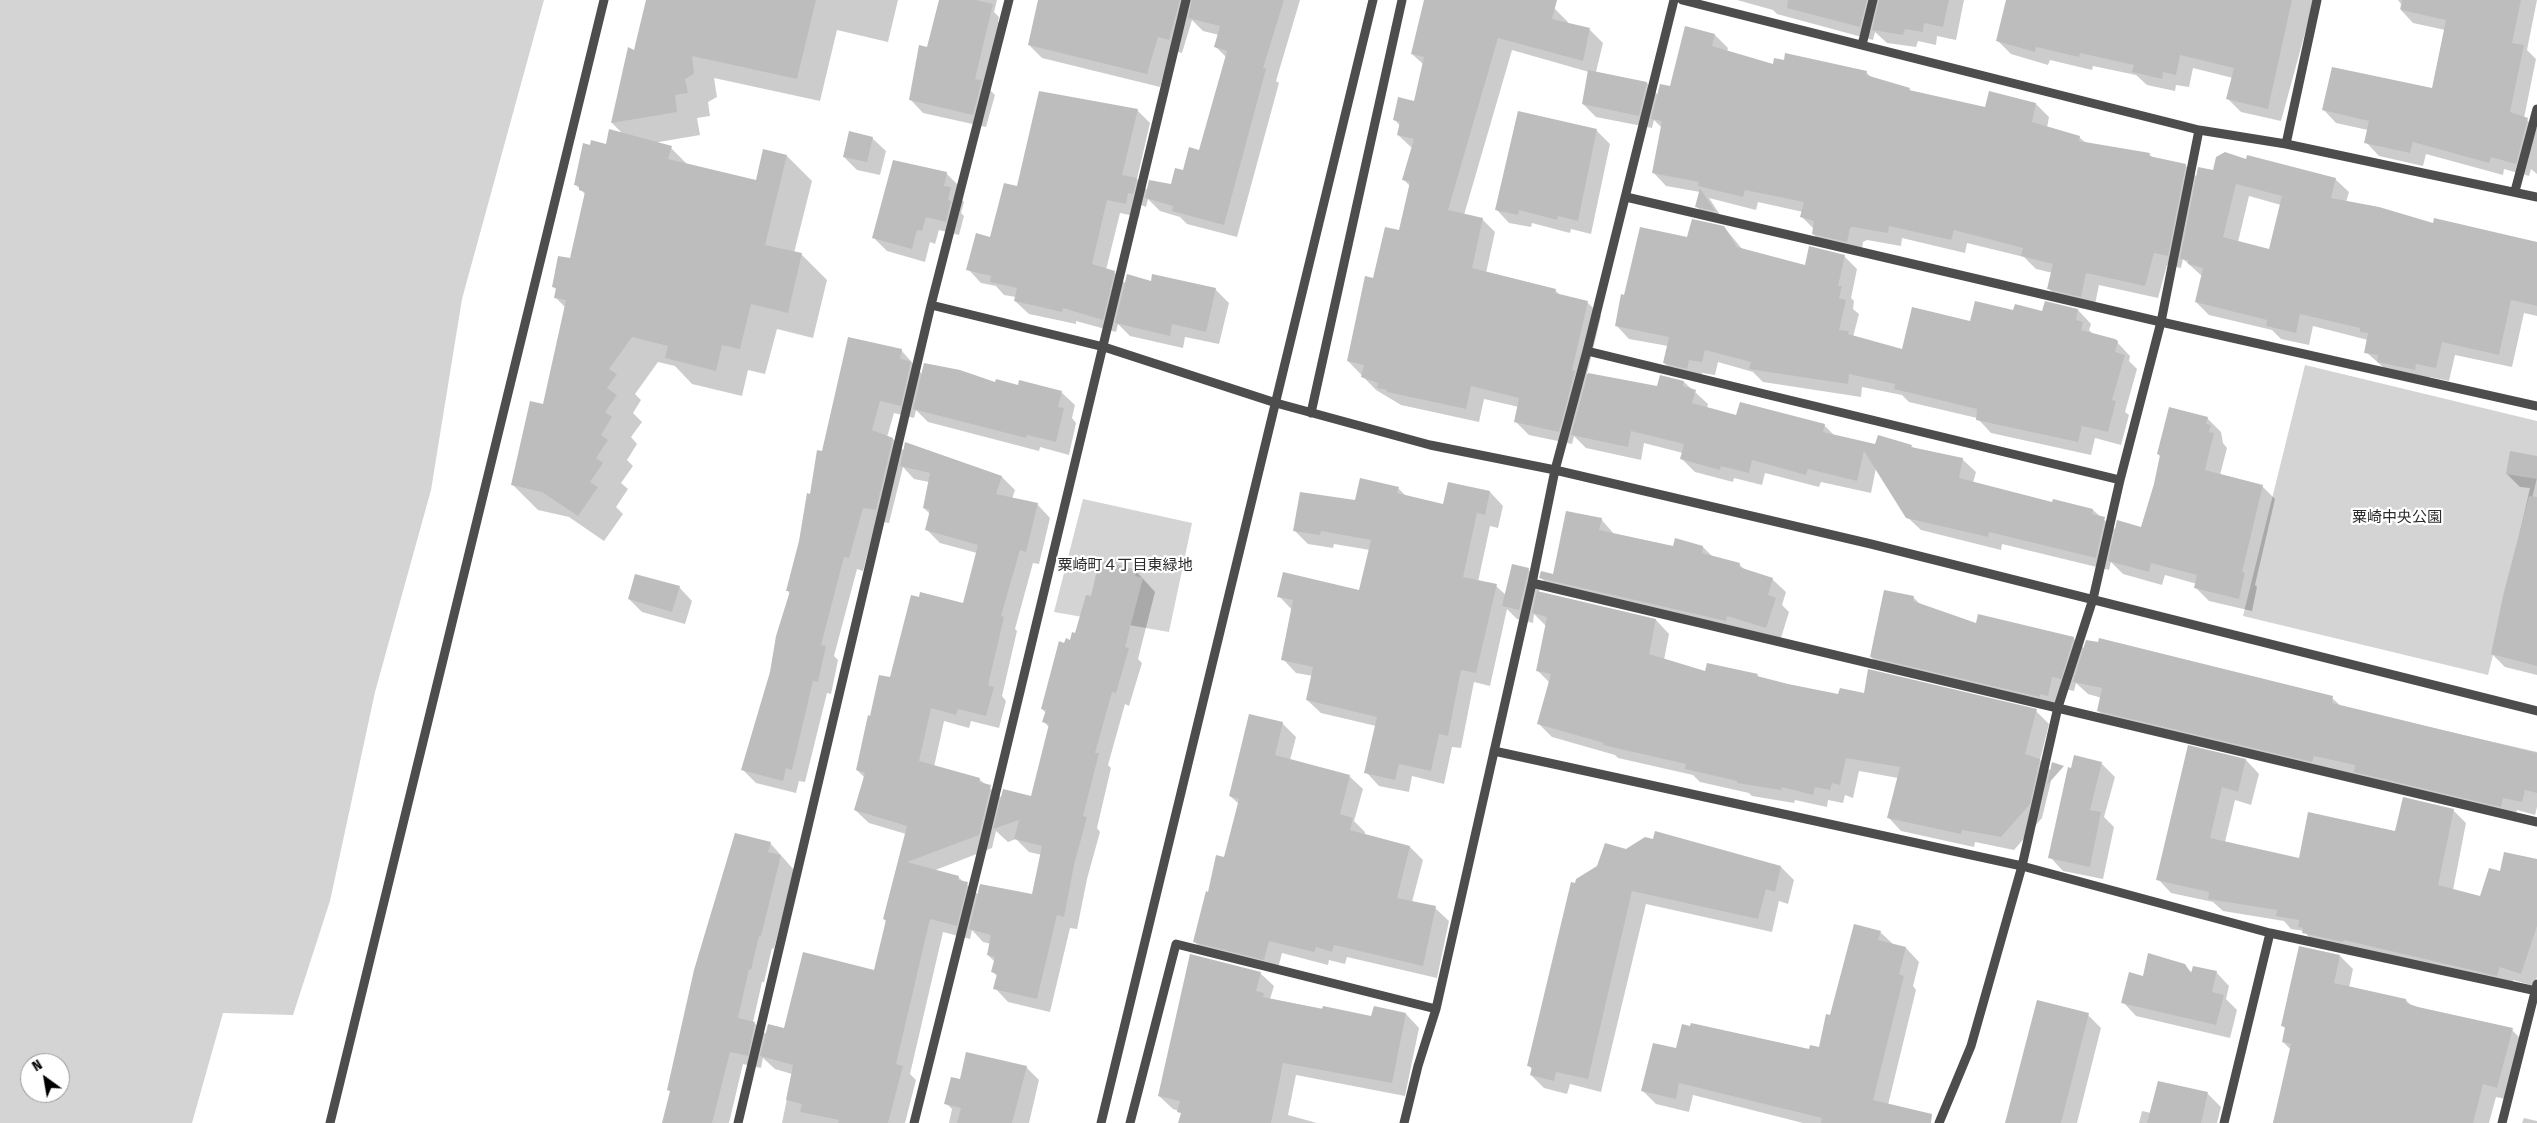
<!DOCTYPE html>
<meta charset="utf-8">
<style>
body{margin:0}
#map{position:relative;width:2537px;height:1123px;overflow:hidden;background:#fff;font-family:"Fira Sans Condensed",sans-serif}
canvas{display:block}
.north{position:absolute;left:20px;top:1053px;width:50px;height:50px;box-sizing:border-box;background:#fff;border:1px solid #999;border-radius:50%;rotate:328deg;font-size:14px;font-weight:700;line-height:20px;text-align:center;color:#000}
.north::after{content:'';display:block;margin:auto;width:18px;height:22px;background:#000;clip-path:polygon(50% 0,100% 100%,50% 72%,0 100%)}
</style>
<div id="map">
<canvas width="2537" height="1123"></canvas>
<div class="north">N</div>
</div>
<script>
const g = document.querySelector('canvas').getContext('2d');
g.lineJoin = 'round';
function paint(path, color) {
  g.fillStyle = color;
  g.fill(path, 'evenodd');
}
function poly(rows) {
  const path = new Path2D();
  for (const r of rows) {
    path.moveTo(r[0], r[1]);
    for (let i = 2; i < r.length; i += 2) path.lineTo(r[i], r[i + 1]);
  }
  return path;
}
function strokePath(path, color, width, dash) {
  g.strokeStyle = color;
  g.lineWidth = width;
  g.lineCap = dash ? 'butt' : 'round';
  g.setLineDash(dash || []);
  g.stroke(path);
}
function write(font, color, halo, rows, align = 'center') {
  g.font = font + ' "Fira Sans Condensed","Noto Sans JP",sans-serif';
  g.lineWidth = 4.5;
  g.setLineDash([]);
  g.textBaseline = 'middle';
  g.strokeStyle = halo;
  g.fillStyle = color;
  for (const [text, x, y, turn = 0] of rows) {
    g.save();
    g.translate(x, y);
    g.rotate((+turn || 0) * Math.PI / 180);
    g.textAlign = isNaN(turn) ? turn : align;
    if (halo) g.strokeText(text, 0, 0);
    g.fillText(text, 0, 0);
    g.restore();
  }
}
paint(poly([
 [0,0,544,0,462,299,431,490,375,692,330,901,293,1015,223,1013,192,1123,0,1123],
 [30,1063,60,1063,60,1093,30,1093],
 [2305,365,2537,421,2537,478,2488,675,2243,616],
 [1083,499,1192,523,1169,632,1054,612]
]), '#d4d4d4');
paint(poly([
 [647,0,898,0,888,42,837,30,820,101,714,78,717,97,708,102,710,116,697,118,700,135,653,143,671,148,688,165,756,182,787,156,812,181,794,253,802,255,827,280,813,338,777,329,765,374,748,370,742,396,692,384,675,366,658,362,635,394,641,400,633,413,642,422,631,437,637,444,627,460,633,466,621,483,628,489,616,507,623,514,604,541,569,517,538,510,512,484,544,405,566,308,555,297,557,290,553,286,571,260,586,195,576,185,607,146,624,135,612,123,629,49,635,51],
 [940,0,997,0,994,12,999,17,998,21,1003,27,989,89,995,95,986,127,923,113,910,99,928,48],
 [1048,0,1300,0,1276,81,1279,83,1237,237,1187,224,1180,217,1160,211,1148,199,1146,207,1141,205,1139,217,1120,213,1106,270,1114,272,1126,284,1151,283,1215,289,1229,303,1219,344,1185,337,1183,348,1130,336,1118,324,1116,332,1076,321,1076,324,1029,314,1015,301,1016,297,1004,295,996,286,981,283,968,269,991,239,1018,187,1137,110,1150,123,1137,179,1148,191,1172,185,1200,151,1227,58,1216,47,1219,35,1203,31,1192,20,1182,53,1171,50,1160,87,1042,58,1029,45],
 [1425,0,1522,0,1554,8,1568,22,1567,24,1590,30,1603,43,1596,72,1647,83,1658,95,1671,88,1715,35,1728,48,1727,52,1774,66,1866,72,1873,79,1909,89,1912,92,1986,109,2036,104,2049,117,2047,128,2079,137,2086,143,2149,154,2153,158,2185,165,2197,177,2247,160,2335,179,2349,192,2346,202,2434,225,2537,242,2537,316,2524,313,2512,367,2455,355,2449,381,2430,377,2428,382,2392,375,2366,352,2368,340,2313,326,2309,345,2281,339,2272,330,2209,315,2196,302,2202,276,2183,259,2181,268,2167,265,2158,298,2099,285,2094,309,2062,302,2049,289,2053,273,2036,269,2024,257,1967,243,1965,253,1902,238,1901,246,1867,240,1863,242,1861,255,1826,247,1813,234,1814,229,1802,217,1803,212,1758,202,1756,210,1709,198,1726,224,1710,220,1696,206,1700,192,1666,186,1653,172,1662,128,1654,120,1652,128,1596,117,1583,104,1589,72,1512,50,1464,215,1482,219,1495,232,1486,273,1555,290,1561,296,1587,302,1601,316,1587,374,1658,387,1684,382,1708,404,1707,409,1737,417,1824,425,1835,436,1876,445,1911,446,1915,449,1962,459,1976,472,1973,483,2053,503,2054,501,2093,510,2116,530,2141,528,2155,484,2161,457,2158,454,2207,418,2221,432,2223,443,2227,448,2220,475,2262,486,2275,499,2255,585,2257,587,2252,611,2209,601,2196,588,2197,584,2165,575,2162,585,2123,574,2111,562,2109,570,2002,544,2001,550,1921,530,1907,517,1876,468,1871,493,1821,482,1819,487,1765,473,1762,485,1734,478,1733,482,1695,472,1682,459,1683,453,1644,443,1641,460,1586,448,1574,436,1572,444,1529,435,1515,421,1519,407,1484,399,1479,422,1401,405,1376,390,1348,361,1374,280,1399,232,1410,186,1403,179,1412,148,1398,135,1400,126,1395,120,1415,102,1424,65,1412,54],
 [2249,196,2281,205,2270,250,2238,242],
 [1737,0,1964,0,1956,40,1937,36,1936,45,1918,41,1916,47,1887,43,1875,32,1873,40,1777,14,1773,10],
 [2008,0,2314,0,2281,121,2241,112,2227,98,2233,78,2193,68,2189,87,2176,85,2175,91,2147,85,2136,75,2093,66,2092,70,2050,60,2048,65,2011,54,1998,41],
 [2398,0,2537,0,2527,50,2536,59,2524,118,2537,128,2537,174,2531,169,2529,176,2504,169,2503,175,2426,154,2423,166,2379,156,2366,142,2368,130,2336,123,2323,109,2433,90,2445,30,2413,23,2400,9,2401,4],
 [1518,112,1597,131,1610,144,1591,234,1571,229,1570,233,1532,223,1531,227,1509,223,1496,209],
 [872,138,886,151,880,175,857,170,844,157],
 [946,173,960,187,958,195,964,202,961,213,964,216,959,235,939,230,935,244,930,242,925,262,887,251,874,238],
 [1724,227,1743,250,1806,266,1844,256,1857,269,1851,298,1854,301,1853,309,1859,314,1853,337,1903,351,1971,323,2014,312,2043,313,2078,310,2091,324,2089,330,2094,335,2115,340,2130,356,2129,361,2137,369,2125,412,2129,415,2121,445,2095,438,2091,455,1991,433,1977,418,1909,402,1902,395,1862,387,1861,397,1763,382,1753,372,1718,362,1715,375,1702,373,1700,381,1678,376,1664,363,1668,346,1629,339,1616,325,1625,296,1687,238],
 [901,350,922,374,1061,392,1075,405,1072,418,1076,423,1069,455,1040,447,1039,451,928,422,916,410,914,418,894,413,887,437,893,439,904,451,1002,477,1015,490,1012,499,1037,504,1050,518,1039,564,1033,563,1015,629,1017,631,1002,696,1006,701,999,728,971,721,969,728,944,721,934,767,979,779,1002,798,1032,798,1049,727,1044,722,1046,713,1042,709,1065,644,1071,641,1076,634,1092,598,1136,571,1155,592,1138,659,1142,663,1129,706,1125,704,1108,765,1111,768,1097,828,1100,832,1087,879,1077,929,1070,928,1050,1012,1008,1002,995,988,998,977,993,972,995,962,988,955,991,944,983,942,972,930,970,939,943,932,910,1074,916,1080,905,1123,782,1123,792,1074,775,1069,763,1058,761,1068,743,1064,729,1123,664,1123,671,1092,668,1089,736,834,771,844,794,870,774,949,772,948,764,982,762,982,753,1022,767,1035,785,1030,875,971,886,921,884,919,906,834,869,823,855,810,865,778,857,770,871,718,890,678,964,605,977,553,940,543,926,529,930,514,924,508,929,482,914,479,903,467,889,523,876,521,863,571,857,569,834,656,838,660,831,694,827,693,805,782,799,781,796,793,756,783,743,770,771,672,790,594,787,590,823,452],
 [996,831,1008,842,1016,839,1029,852,1042,855,1033,896,979,895,958,877,933,871,992,848],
 [2537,457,2537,675,2505,667,2492,654,2530,488,2520,487,2507,474],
 [1398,488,1406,496,1444,505,1490,492,1503,506,1498,528,1490,526,1478,582,1496,586,1506,595,1528,569,1541,583,1539,592,1656,620,1669,634,1664,660,1706,673,1757,675,1760,678,1839,696,1865,695,2036,711,2049,724,2040,760,2053,773,2042,818,2014,850,1975,842,1974,847,1901,831,1888,817,1898,778,1859,771,1853,798,1845,795,1843,803,1828,800,1827,807,1795,800,1794,803,1752,796,1749,793,1700,782,1693,775,1618,758,1615,755,1552,737,1539,724,1550,683,1538,671,1547,627,1534,614,1533,623,1517,619,1507,609,1490,686,1474,682,1461,748,1452,747,1444,784,1412,776,1409,792,1379,786,1366,772,1376,726,1321,713,1307,700,1313,676,1296,673,1283,659,1292,610,1279,596,1360,592,1370,550,1334,544,1333,548,1308,544,1295,531,1355,501],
 [1601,519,1614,534,1674,548,1703,547,1713,557,1739,564,1746,571,1772,579,1786,592,1782,605,1789,612,1780,641,1554,591,1541,578,1554,575],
 [679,587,692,601,685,624,642,612,629,599],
 [1913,597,1921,605,1977,624,2073,638,2085,649,2332,698,2342,707,2537,752,2537,807,2535,815,2517,810,2514,820,2112,724,2098,711,2102,698,2088,694,2076,683,2074,691,2065,689,2061,708,1885,670,1871,657],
 [1282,723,1296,737,1290,760,1349,776,1363,789,1354,821,1365,832,1365,835,1410,847,1423,860,1412,902,1435,908,1449,921,1437,978,1347,957,1345,964,1329,960,1328,965,1282,953,1277,972,1207,955,1194,941,1209,893,1225,858,1239,804,1230,796],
 [2189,747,2246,760,2259,774,2251,805,2235,800,2225,842,2300,860,2396,833,2453,810,2466,823,2453,890,2480,897,2500,873,2537,861,2537,977,2534,986,2513,980,2511,989,2316,946,2304,931,2291,929,2284,921,2223,911,2213,902,2171,893,2158,879],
 [2101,763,2115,777,2104,817,2114,827,2103,879,2063,871,2050,857,2072,769],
 [1626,850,1781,867,1794,880,1788,904,1779,901,1772,932,1646,904,1601,1092,1570,1084,1567,1094,1544,1088,1531,1075,1533,1070,1528,1065,1576,885],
 [1880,932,1894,945,1906,948,1919,962,1913,986,1916,990,1888,1105,1919,1123,1803,1123,1693,1095,1689,1112,1656,1104,1642,1090,1676,1050,1775,1044,1776,1042,1810,1050,1819,1049,1831,1017],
 [2340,956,2353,969,2349,988,2406,1000,2412,1006,2512,1030,2525,1043,2510,1100,2496,1097,2489,1123,2273,1123,2291,1050,2283,1042,2286,1029,2283,1026],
 [2184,965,2192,973,2216,972,2229,986,2226,999,2237,1010,2230,1038,2136,1016,2123,1002],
 [1260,973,1274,986,1270,999,1372,1018,1406,1014,1419,1028,1405,1096,1296,1075,1288,1115,1317,1123,1180,1123,1182,1115,1179,1111,1173,1109,1159,1096],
 [2088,1015,2101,1028,2077,1123,2008,1123],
 [1026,1067,1039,1080,1029,1123,949,1123,952,1109,946,1103,960,1081],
 [2158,1082,2208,1094,2221,1107,2217,1123,2139,1123,2142,1111,2151,1113],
 [2524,1118,2537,1121,2537,1123,2522,1123]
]), '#0003');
paint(poly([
 [646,0,816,0,797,79,692,56,694,74,685,79,688,93,675,95,677,112,611,123,628,47,634,50],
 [939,0,976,0,993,4,975,79,982,80,973,115,909,100,919,45,927,47],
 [1038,0,1180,0,1169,40,1158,37,1147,74,1028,45],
 [1192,0,1284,0,1263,68,1266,69,1224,225,1172,211,1173,206,1145,198,1149,180,1171,184,1175,168,1183,170,1189,147,1199,150,1227,51,1214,47,1220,26,1188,18],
 [1424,0,1557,0,1552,19,1590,28,1583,61,1498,38,1448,210,1483,218,1472,268,1556,289,1555,293,1588,301,1572,370,1575,371,1559,432,1514,422,1519,398,1471,386,1466,409,1387,392,1387,390,1377,388,1378,383,1361,377,1364,365,1347,361,1365,276,1373,278,1385,227,1399,230,1410,182,1402,180,1414,139,1397,135,1400,122,1393,120,1398,97,1414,101,1424,57,1411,54],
 [1788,0,1867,0,1860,27,1787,8],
 [1879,0,1949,0,1943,27,1924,23,1923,32,1905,29,1903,35,1872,30],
 [2006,0,2292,0,2268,109,2226,99,2234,68,2180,55,2176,75,2163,72,2162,79,2132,72,2134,65,2080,53,2079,57,2036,47,2035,52,1996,41],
 [2402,0,2521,0,2512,43,2524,45,2510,112,2528,118,2516,164,2491,157,2489,163,2413,142,2410,153,2364,143,2369,121,2322,110,2332,67,2432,88,2446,20,2401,10],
 [1685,26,1715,34,1712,46,1773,64,1774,58,1784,60,1785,53,1867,71,1866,75,1910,88,1909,90,1985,107,1989,91,2036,103,2032,122,2080,136,2079,141,2150,153,2149,156,2186,164,2168,256,2154,253,2145,286,2086,273,2081,297,2047,289,2053,264,2021,256,2023,248,1954,230,1951,240,1889,226,1888,233,1853,227,1850,228,1847,242,1812,234,1814,221,1800,217,1804,202,1745,190,1743,197,1698,186,1699,182,1652,173,1662,121,1651,119,1660,84,1670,86],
 [1588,70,1647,82,1639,116,1582,104],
 [1039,91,1138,109,1122,175,1137,178,1133,194,1128,193,1126,204,1107,200,1092,264,1115,271,1103,320,1063,308,1062,312,1014,301,1017,288,990,282,991,276,966,270,976,233,990,237,1004,183,1017,186],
 [1518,111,1597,129,1578,221,1558,216,1557,220,1519,210,1518,215,1495,210],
 [609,129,672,146,668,159,756,180,763,149,787,155,765,245,802,253,788,313,751,304,740,349,722,345,716,371,665,358,668,346,632,337,609,369,617,374,607,388,617,395,605,412,612,417,601,435,608,440,596,458,603,463,590,482,598,487,578,516,542,492,511,485,530,401,543,404,566,300,554,298,556,288,552,287,558,256,570,258,585,192,579,190,579,186,574,185,583,143,590,145,591,140,606,144],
 [849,131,873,137,867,162,843,157],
 [2225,152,2246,159,2247,155,2336,178,2331,198,2379,207,2433,223,2434,218,2537,242,2537,306,2511,300,2499,355,2442,342,2436,368,2416,364,2415,370,2377,362,2378,355,2364,353,2368,333,2360,332,2360,328,2300,314,2296,333,2266,326,2267,320,2195,302,2203,268,2188,264,2188,260,2180,259,2198,167,2213,170,2216,157],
 [2236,184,2282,196,2269,249,2223,237],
 [893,160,947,172,944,186,951,187,948,200,951,201,946,222,926,217,922,231,917,230,912,249,872,238],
 [1700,188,1715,211,1695,207],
 [1692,219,1724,226,1737,247,1805,265,1809,246,1845,255,1838,286,1842,286,1839,298,1846,300,1839,330,1849,331,1848,334,1902,349,1912,307,1970,321,1975,301,2013,310,2015,304,2042,311,2045,301,2078,309,2076,320,2083,322,2081,330,2115,339,2118,341,2115,352,2125,355,2112,400,2116,401,2108,432,2082,426,2078,442,1976,420,1977,409,1894,389,1895,384,1849,374,1848,384,1749,369,1751,362,1705,350,1702,362,1689,360,1687,369,1663,363,1669,337,1615,326,1621,294,1624,295,1640,227,1687,237],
 [1127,274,1151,281,1152,274,1216,288,1206,332,1172,324,1170,336,1115,323],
 [848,337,902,349,900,359,911,361,901,406,880,401,872,430,893,438,876,510,863,508,849,558,844,557,821,645,826,646,818,682,813,681,792,770,786,768,783,781,741,770,770,672,776,636,790,591,786,591,799,541,807,493,810,494,817,450,822,451],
 [924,363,960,370,995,382,996,379,1018,385,1019,380,1062,391,1058,407,1064,408,1056,442,1027,435,1026,438,913,409],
 [1588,373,1657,386,1660,375,1684,381,1683,386,1696,390,1692,403,1736,415,1740,402,1825,424,1823,432,1875,444,1878,435,1912,445,1911,447,1963,458,1959,478,2052,502,2053,499,2093,509,2092,514,2105,517,2096,558,1989,532,1988,537,1906,518,1864,451,1857,481,1808,469,1806,475,1752,460,1749,473,1721,466,1720,470,1680,459,1684,444,1631,431,1628,447,1571,435],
 [2169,407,2208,417,2206,424,2211,425,2209,432,2214,433,2205,470,2263,485,2242,572,2245,573,2239,599,2194,588,2197,575,2151,563,2149,572,2108,561,2117,520,2141,527,2154,484,2160,455,2157,454],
 [905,442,1002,476,996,494,1038,503,1026,552,1020,550,1001,616,1004,617,988,685,994,687,986,716,958,709,956,715,931,708,919,761,980,778,979,782,991,785,979,835,907,862,959,876,958,880,968,882,957,926,930,919,896,1064,903,1066,888,1123,838,1123,839,1120,800,1112,802,1104,786,1100,793,1065,760,1056,768,1024,784,1028,803,952,874,970,886,920,883,919,907,826,854,810,865,773,856,770,868,715,870,716,879,675,890,677,911,595,919,597,920,592,963,603,978,545,925,530,930,510,923,508,930,473,900,466],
 [2510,451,2537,456,2537,479,2506,474],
 [1360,478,1399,487,1397,493,1443,504,1448,482,1490,491,1485,515,1477,513,1463,577,1497,584,1476,673,1461,670,1448,736,1439,734,1431,771,1399,764,1395,780,1364,773,1377,717,1306,700,1313,667,1281,660,1293,600,1277,597,1283,572,1359,590,1371,540,1321,531,1320,535,1293,531,1300,492,1355,500],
 [2529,496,2537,497,2537,666,2491,654,2503,596],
 [1566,511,1602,518,1599,530,1673,546,1675,538,1703,546,1702,553,1740,563,1739,567,1773,578,1768,595,1776,598,1766,628,1727,616,1726,621,1539,578,1541,571,1553,574],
 [1104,561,1137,570,1135,576,1143,578,1125,647,1129,648,1116,693,1112,692,1095,753,1099,753,1083,816,1087,817,1074,865,1064,917,1057,915,1037,999,993,989,997,974,991,972,995,957,987,955,991,935,969,929,980,884,1032,894,1042,846,1014,839,1019,820,993,829,1003,789,1031,796,1049,724,1042,722,1046,710,1041,709,1059,641,1064,643,1066,638,1070,640,1072,632,1075,633,1086,595,1091,596,1098,566,1103,567],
 [1512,564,1529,568,1519,610,1502,606],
 [635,574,680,586,672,612,628,599],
 [1884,590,1914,596,1913,601,1976,623,1978,614,2074,637,2061,679,2052,677,2048,696,2040,694,2040,697,1870,657],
 [1537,591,1656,619,1649,654,1705,671,1707,663,1758,674,1757,676,1788,684,1838,694,1840,688,1864,693,1868,669,2037,709,2025,754,2040,759,2030,804,2001,837,1962,830,1961,834,1887,818,1900,767,1846,758,1840,785,1832,783,1830,790,1815,787,1813,795,1782,787,1781,790,1737,783,1737,781,1685,769,1686,764,1603,745,1604,743,1537,724,1551,674,1536,671,1547,617,1532,613],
 [2099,638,2333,696,2332,703,2537,753,2537,793,2525,790,2522,802,2503,798,2501,807,2354,772,2355,765,2314,756,2312,762,2097,711,2102,688,2073,682,2086,640,2098,642],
 [1249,714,1283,722,1275,755,1350,775,1340,814,1353,818,1350,830,1410,846,1397,898,1436,906,1423,966,1334,945,1332,952,1316,947,1314,952,1269,941,1264,960,1193,942,1206,891,1208,892,1216,855,1224,857,1239,799,1229,796],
 [2188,745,2246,759,2238,792,2222,787,2210,838,2299,858,2308,812,2395,831,2403,797,2454,809,2438,885,2480,896,2489,868,2500,871,2504,852,2537,859,2537,926,2521,974,2500,967,2497,976,2344,940,2343,942,2302,933,2303,928,2298,927,2299,920,2276,916,2277,910,2208,899,2209,892,2156,880],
 [2074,755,2102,762,2090,810,2101,812,2090,867,2048,858,2068,767,2071,768],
 [2052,762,2064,766,2047,785],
 [1655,831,1781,866,1775,892,1766,889,1758,919,1632,891,1588,1079,1556,1072,1554,1081,1530,1075,1532,1067,1527,1066,1571,882,1575,883,1576,879,1597,866,1605,843,1626,849,1645,837,1653,839],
 [735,833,771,842,768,852,781,855,761,936,759,936,751,970,749,969,738,1018,755,1022,748,1056,730,1052,712,1123,662,1123,670,1091,667,1090,694,970],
 [1854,924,1881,931,1878,940,1906,947,1899,974,1904,976,1873,1100,1932,1114,1931,1123,1821,1123,1822,1118,1679,1083,1676,1099,1641,1091,1653,1043,1676,1048,1682,1024,1690,1026,1691,1023,1809,1049,1810,1045,1819,1047,1826,1014,1830,1015],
 [2299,946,2340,955,2334,983,2406,999,2406,1003,2418,1007,2513,1028,2497,1088,2483,1084,2473,1123,2273,1123,2291,1044,2282,1042,2285,1027,2281,1026],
 [2148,953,2185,964,2191,973,2193,966,2217,971,2212,992,2224,995,2216,1025,2121,1003,2129,972,2143,976],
 [1190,954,1261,972,1256,991,1264,993,1263,997,1322,1009,1323,1006,1371,1016,1374,1006,1406,1013,1392,1083,1283,1063,1271,1123,1178,1123,1181,1113,1177,1112,1180,1101,1158,1096],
 [2037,1000,2089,1013,2061,1123,2005,1123],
 [966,1052,1027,1066,1012,1123,957,1123,961,1108,944,1104,951,1077,960,1079],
 [2158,1081,2208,1092,2201,1123,2147,1123]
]), '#bdbdbd');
strokePath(poly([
 [1682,0,2199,130,2286,144,2537,197],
 [1862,45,1873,0],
 [2286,144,2317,0],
 [2515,191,2537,109],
 [1626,197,2161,322,2537,406],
 [931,305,1009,0],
 [1587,351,2120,480],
 [1311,413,1402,0],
 [1532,583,2537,822],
 [1494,751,2022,866,2270,933,2537,991],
 [330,1123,604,0],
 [738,1123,931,305,1104,347,1276,403,1430,445,1555,470,1871,544,2537,711],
 [914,1123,982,850,1186,0],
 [1101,1123,1373,0],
 [1130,1123,1176,944,1436,1009],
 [1404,1123,1418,1066,1436,1009,1532,583,1555,470,1587,351,1674,0],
 [1939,1123,1971,1046,2022,866,2058,707,2093,599,2120,480,2161,322,2199,130],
 [2224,1123,2270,933],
 [2502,1123,2537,984]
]), '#4d4d4d', 9);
write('15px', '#2b2b2b', '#fff', [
 ["粟崎中央公園",2397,518],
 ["粟崎町４丁目東緑地",1125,566]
]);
</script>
